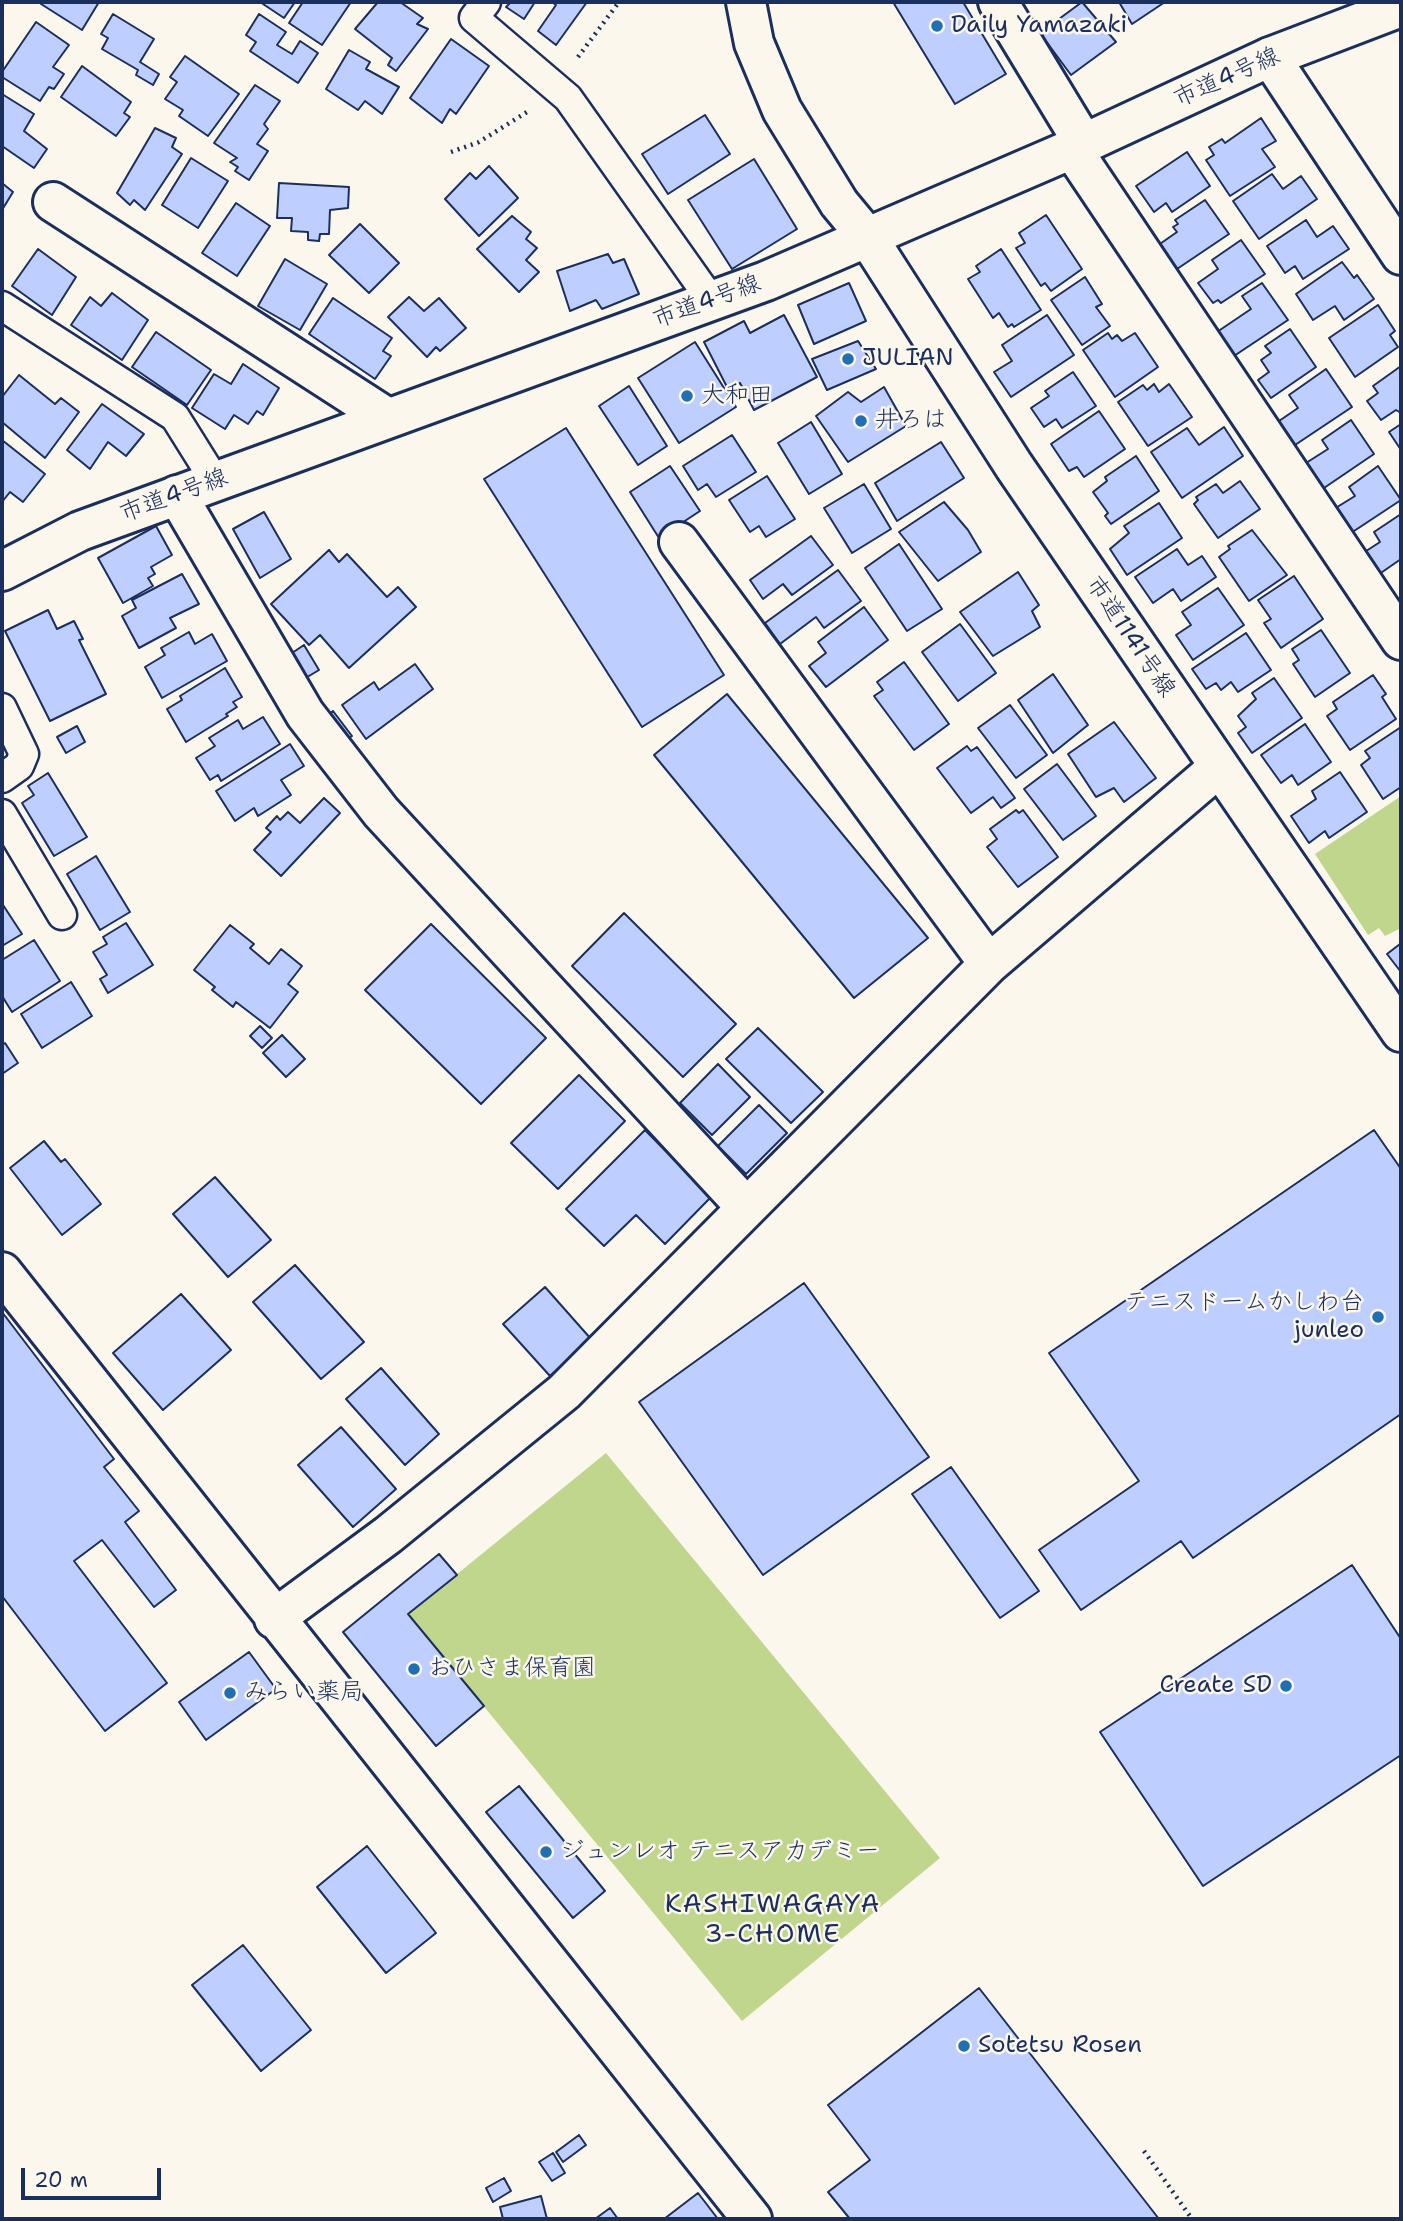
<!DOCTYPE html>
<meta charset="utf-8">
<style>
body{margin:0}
#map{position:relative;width:1403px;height:2221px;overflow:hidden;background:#fbf7ec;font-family:"Shantell Sans",sans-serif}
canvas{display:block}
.frame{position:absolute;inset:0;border:4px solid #1b2f5e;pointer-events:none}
.scale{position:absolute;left:21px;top:2168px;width:140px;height:32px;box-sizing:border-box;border:4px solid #1b2f5e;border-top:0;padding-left:9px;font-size:21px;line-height:24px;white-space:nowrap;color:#1b2f5e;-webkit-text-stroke:5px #fbf7ec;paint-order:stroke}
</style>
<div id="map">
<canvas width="1403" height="2221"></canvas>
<div class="frame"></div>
<div class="scale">20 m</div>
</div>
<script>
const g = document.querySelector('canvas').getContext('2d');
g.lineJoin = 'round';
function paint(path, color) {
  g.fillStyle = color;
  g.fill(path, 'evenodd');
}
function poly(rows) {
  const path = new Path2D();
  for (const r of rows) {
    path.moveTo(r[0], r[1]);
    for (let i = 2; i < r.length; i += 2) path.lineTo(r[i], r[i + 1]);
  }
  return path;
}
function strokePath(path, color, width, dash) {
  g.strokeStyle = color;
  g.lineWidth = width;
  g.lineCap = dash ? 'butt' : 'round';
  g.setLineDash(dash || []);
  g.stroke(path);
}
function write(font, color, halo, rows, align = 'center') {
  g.font = font + ' "Shantell Sans","Klee One",sans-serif';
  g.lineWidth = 5;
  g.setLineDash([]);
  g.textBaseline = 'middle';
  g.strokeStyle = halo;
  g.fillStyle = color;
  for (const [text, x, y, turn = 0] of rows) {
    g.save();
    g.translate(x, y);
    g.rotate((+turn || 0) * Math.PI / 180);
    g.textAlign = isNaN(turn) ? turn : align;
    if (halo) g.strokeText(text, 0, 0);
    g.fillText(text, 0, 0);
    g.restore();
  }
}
paint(poly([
 [1401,796,1401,928,1385,936,1379,928,1368,935,1315,854],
 [606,1453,940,1858,742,2021,408,1614]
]), '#bfd68c');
const building = poly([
 [43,2,99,2,82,30,41,4,43,2],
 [260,2,295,2,284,18,260,2],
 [303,2,351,2,322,45,289,23,303,2],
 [378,2,400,2,423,18,417,24,428,29,396,71,388,65,392,58,355,29,378,2],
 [511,2,535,2,524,19,506,7,511,2],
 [552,2,587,2,556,45,538,31,556,5,552,2],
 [893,2,963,2,1006,74,955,104,893,2],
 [1082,2,1116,42,1071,75,1040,33,1082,2],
 [1119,2,1165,2,1132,24,1119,2],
 [113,14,154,39,140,62,159,74,153,85,136,75,138,70,102,49,108,38,101,34,113,14],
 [259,14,286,32,277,45,292,54,300,41,318,53,298,83,250,51,256,42,246,35,259,14],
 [36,22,69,45,53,67,64,74,54,89,49,87,40,101,2,77,2,72,36,22],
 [451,39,489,66,456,114,450,109,442,123,410,98,451,39],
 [349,50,370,62,366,69,399,87,382,114,365,101,358,110,326,89,349,50],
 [185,56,239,94,208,136,179,116,183,110,165,99,177,82,170,77,185,56],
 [82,66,131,102,124,113,130,117,116,136,61,97,82,66],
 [255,85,280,101,264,124,268,129,257,144,268,151,249,180,235,171,238,167,230,162,237,158,214,143,255,85],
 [2,94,34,114,24,131,47,149,34,168,2,146,2,94],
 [705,115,730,154,668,194,642,154,705,115],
 [1261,118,1276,141,1262,149,1275,167,1230,196,1206,160,1214,155,1209,147,1222,139,1225,143,1261,118],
 [155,128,176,138,172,147,182,154,145,210,134,200,130,205,117,193,155,128],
 [1187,152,1210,186,1172,212,1166,203,1154,212,1136,186,1187,152],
 [191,158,228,181,198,228,162,205,191,158],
 [754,159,797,229,732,269,688,200,754,159],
 [489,166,518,198,479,236,445,199,470,173,476,179,489,166],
 [1272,174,1283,189,1301,176,1317,199,1259,239,1233,201,1272,174],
 [2,183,13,192,2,210,2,183],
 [279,183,349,187,348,208,330,210,329,234,320,234,319,241,308,240,308,232,291,231,292,218,277,218,279,183],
 [1205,200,1229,234,1174,271,1157,246,1177,232,1173,227,1178,224,1175,220,1205,200],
 [236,203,270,226,237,276,202,253,236,203],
 [1046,215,1082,269,1051,291,1045,283,1041,286,1016,248,1025,243,1019,233,1046,215],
 [512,216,531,232,526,239,537,248,526,260,539,272,519,292,477,249,512,216],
 [1306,220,1317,237,1333,226,1349,249,1303,279,1295,266,1285,273,1267,246,1306,220],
 [360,224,399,263,369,293,329,255,360,224],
 [1241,240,1265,274,1221,303,1218,300,1213,303,1198,283,1218,269,1212,260,1241,240],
 [38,249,76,277,52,315,12,286,38,249],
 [1001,249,1041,310,1014,327,1012,324,1008,327,999,313,993,318,968,279,980,272,976,266,1001,249],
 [608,254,613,263,624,259,639,294,602,309,596,300,570,311,557,271,608,254],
 [285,259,327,284,300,330,258,306,285,259],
 [1342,262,1354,278,1357,275,1374,299,1344,320,1335,306,1313,320,1296,294,1342,262],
 [1085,277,1102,304,1096,307,1110,326,1082,345,1051,300,1085,277],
 [849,283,866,321,814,344,798,305,849,283],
 [1262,283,1288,320,1231,358,1214,334,1251,309,1242,296,1262,283],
 [112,293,148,320,122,360,71,325,90,297,101,306,112,293],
 [409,297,424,311,439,298,466,328,440,351,436,347,427,357,388,317,409,297],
 [333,298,392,338,383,351,391,356,375,379,309,334,333,298],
 [1378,305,1395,331,1390,335,1398,347,1355,377,1329,338,1378,305],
 [784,315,817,377,754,410,740,383,728,389,704,342,744,321,750,333,784,315],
 [1047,315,1074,355,1011,397,994,372,1012,361,1002,345,1047,315],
 [1290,329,1316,367,1271,398,1258,380,1269,372,1261,360,1271,353,1265,346,1290,329],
 [156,332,211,370,187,405,132,367,156,332],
 [1108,333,1112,339,1117,335,1122,341,1135,333,1158,367,1115,397,1083,350,1108,333],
 [858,341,876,369,827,390,812,359,858,341],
 [695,342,736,407,679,443,638,378,695,342],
 [243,364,279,388,263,415,257,411,248,424,234,415,225,429,192,408,214,374,231,384,243,364],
 [1401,366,1401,413,1396,410,1381,420,1367,401,1378,393,1373,386,1401,366],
 [1326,369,1352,407,1295,445,1279,421,1298,408,1289,395,1326,369],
 [1073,372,1096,406,1062,428,1056,419,1044,427,1031,408,1049,396,1045,391,1073,372],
 [19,375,55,404,61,398,79,412,45,458,2,422,2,397,19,375],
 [1154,384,1159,392,1169,384,1192,417,1148,446,1118,402,1143,385,1147,390,1154,384],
 [629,386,667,446,638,465,599,406,629,386],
 [884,387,906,426,848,462,816,416,848,392,861,402,884,387],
 [102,404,144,434,126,456,108,442,90,469,67,450,102,404],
 [1099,411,1125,449,1084,477,1077,467,1069,471,1051,444,1099,411],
 [1351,420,1374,454,1324,488,1306,463,1328,449,1322,440,1351,420],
 [811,422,842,474,809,494,778,443,811,422],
 [1401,424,1401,450,1389,432,1401,424],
 [1224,427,1243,456,1182,498,1151,452,1187,428,1199,445,1224,427],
 [566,428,724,675,642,727,484,479,566,428],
 [732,435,756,472,716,497,707,484,698,490,683,466,732,435],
 [2,440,45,474,23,502,10,492,2,502,2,440],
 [941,442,964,478,897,521,875,483,941,442],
 [1136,456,1159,491,1111,524,1105,516,1108,513,1093,492,1107,481,1105,477,1136,456],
 [670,466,700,511,659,538,630,492,670,466],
 [1378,466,1401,500,1351,533,1334,509,1355,496,1349,487,1378,466],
 [767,476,795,519,766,537,759,526,750,532,729,500,767,476],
 [1240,481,1260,509,1218,538,1194,504,1198,500,1196,497,1216,484,1223,493,1240,481],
 [864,484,891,529,852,553,824,508,864,484],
 [944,502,968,530,981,552,938,581,899,532,944,502],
 [1159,503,1182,538,1127,575,1110,549,1129,533,1124,526,1159,503],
 [264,512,291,559,260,578,233,529,264,512],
 [1401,514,1401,559,1375,577,1360,555,1380,542,1374,532,1401,514],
 [156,526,172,555,151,567,155,574,148,578,153,586,123,603,98,558,156,526],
 [1252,530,1287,575,1249,601,1219,557,1230,549,1228,546,1252,530],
 [811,536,833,565,792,595,783,584,763,599,750,580,811,536],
 [899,544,942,609,907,631,865,568,899,544],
 [1177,549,1188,565,1202,556,1216,577,1181,601,1173,589,1153,603,1135,577,1177,549],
 [329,550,339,562,347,554,387,597,398,587,416,607,349,668,320,635,309,645,271,604,329,550],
 [838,570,861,601,824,628,816,617,780,644,765,623,838,570],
 [1018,572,1039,605,1032,611,1040,627,993,656,960,612,1018,572],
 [182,574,199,604,170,618,176,628,139,648,122,616,136,608,132,600,182,574],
 [1294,576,1323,619,1281,648,1264,623,1271,619,1258,600,1294,576],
 [1218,588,1244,625,1193,660,1176,635,1191,625,1182,612,1218,588],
 [864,607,888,640,826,687,809,666,826,653,818,642,864,607],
 [48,610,57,629,74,621,83,639,79,640,106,694,50,721,5,631,48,610],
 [960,624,996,673,958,701,922,652,960,624],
 [1321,630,1350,673,1315,697,1293,664,1299,660,1292,649,1321,630],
 [189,632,195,644,212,634,227,661,162,698,145,667,165,655,161,648,189,632],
 [1246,633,1271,670,1238,692,1231,682,1221,690,1216,683,1206,689,1192,669,1246,633],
 [304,645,319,670,304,679,289,655,304,645],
 [904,662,949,724,914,750,874,696,883,690,877,682,904,662],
 [415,664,433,689,366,739,342,705,374,682,379,690,415,664],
 [225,668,242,697,233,702,237,707,226,714,228,716,186,742,167,709,182,700,180,696,225,668],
 [1053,674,1088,725,1053,753,1018,700,1053,674],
 [1373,675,1386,694,1382,697,1396,719,1350,750,1327,716,1337,709,1333,702,1373,675],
 [1274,678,1302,718,1252,753,1238,733,1246,727,1238,716,1256,699,1252,693,1274,678],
 [727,694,928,938,854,998,654,755,727,694],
 [1010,705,1047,755,1016,778,978,728,1010,705],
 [333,711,352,736,340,744,322,720,333,711],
 [263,717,280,744,221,781,218,775,210,780,196,758,215,746,209,738,238,720,243,729,263,717],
 [1114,722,1156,778,1124,802,1114,788,1096,797,1068,754,1114,722],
 [1305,724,1331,762,1298,785,1292,775,1281,783,1261,755,1305,724],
 [77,726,85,742,66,753,57,737,77,726],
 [1401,727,1401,787,1383,799,1361,765,1370,758,1365,751,1401,727],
 [290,744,304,766,281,780,291,795,258,816,254,808,235,821,216,791,290,744],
 [967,746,971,751,977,747,1015,798,1001,808,993,797,971,813,937,768,967,746],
 [1057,764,1096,816,1063,840,1024,789,1057,764],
 [1340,772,1367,812,1329,838,1325,831,1309,843,1291,816,1316,799,1312,791,1340,772],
 [48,773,87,837,54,856,22,803,34,795,28,786,48,773],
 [324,798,340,813,281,876,254,850,271,832,266,828,277,816,280,820,288,812,300,823,324,798],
 [1016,810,1019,813,1023,810,1058,857,1018,887,987,847,997,839,990,829,1016,810],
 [96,856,130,912,100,930,67,874,96,856],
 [3,905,22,934,2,946,2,906,3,905],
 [624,913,736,1024,683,1077,572,966,624,913],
 [126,923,153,965,108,993,100,979,107,975,93,952,107,944,103,937,126,923],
 [431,924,546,1038,481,1104,365,990,431,924],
 [230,925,254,944,250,948,269,964,281,949,302,966,288,984,298,992,270,1028,236,1002,233,1007,212,990,215,987,194,970,230,925],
 [34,940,60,981,12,1012,2,996,2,960,34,940],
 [1400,944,1401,945,1401,972,1387,954,1400,944],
 [71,982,92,1016,42,1048,21,1014,71,982],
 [260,1026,272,1038,262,1048,250,1036,260,1026],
 [758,1028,823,1092,791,1123,726,1059,758,1028],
 [282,1035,305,1059,286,1077,263,1053,282,1035],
 [5,1043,18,1063,2,1074,2,1045,5,1043],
 [718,1064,750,1097,712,1135,680,1103,718,1064],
 [579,1075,625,1121,558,1189,511,1143,579,1075],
 [759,1105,787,1133,746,1174,718,1146,759,1105],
 [645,1130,711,1197,665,1244,636,1215,604,1246,566,1209,645,1130],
 [1374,1130,1401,1169,1401,1414,1193,1558,1181,1541,1081,1610,1039,1550,1139,1481,1049,1353,1374,1130],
 [44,1141,61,1162,65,1159,101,1204,62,1235,10,1168,44,1141],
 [215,1177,271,1240,228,1277,173,1214,215,1177],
 [295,1265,364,1342,321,1379,253,1302,295,1265],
 [804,1283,929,1457,763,1575,639,1402,804,1283],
 [545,1287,591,1339,550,1376,503,1324,545,1287],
 [181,1294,231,1350,163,1410,113,1353,181,1294],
 [2,1312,114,1459,104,1467,139,1511,125,1522,176,1590,154,1607,102,1540,74,1561,167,1683,105,1731,2,1596,2,1312],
 [381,1368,439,1434,405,1465,346,1399,381,1368],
 [341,1427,396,1489,353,1527,298,1465,341,1427],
 [951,1467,1039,1591,1000,1618,912,1494,951,1467],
 [439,1554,457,1575,408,1614,484,1706,436,1746,343,1632,439,1554],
 [1352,1565,1401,1639,1401,1755,1203,1886,1100,1732,1352,1565],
 [249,1652,276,1689,206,1740,179,1702,249,1652],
 [519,1786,605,1891,573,1918,486,1812,519,1786],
 [367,1846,436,1933,386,1973,317,1887,367,1846],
 [243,1945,311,2030,261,2071,192,1985,243,1945],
 [979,1988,1159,2219,850,2219,828,2192,870,2160,828,2105,979,1988],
 [579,2135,586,2145,563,2162,556,2152,579,2135],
 [553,2153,565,2173,552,2181,539,2162,553,2153],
 [504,2178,511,2191,493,2202,486,2188,504,2178],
 [698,2193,718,2219,664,2219,698,2193],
 [541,2196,547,2219,503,2219,500,2207,541,2196],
 [610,2208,618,2219,595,2219,610,2208]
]);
paint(building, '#becefe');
strokePath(building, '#1b2f5e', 2);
const service = poly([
 [486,2,474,18,568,98,711,300],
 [2,306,175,417,215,481],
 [2,708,24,754,19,766,2,778],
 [2,814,62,915]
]);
const minor = poly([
 [998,2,1084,144],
 [1270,57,1401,255],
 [1072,149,1401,640],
 [53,202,386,417],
 [177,495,305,714,381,812,745,1206],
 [679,542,989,964],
 [2,1272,752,2219],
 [274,1619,388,1535,564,1392,989,964,1219,767]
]);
const tertiary = poly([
 [746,2,754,43,782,110,839,203,868,238,1014,466,1401,1032],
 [2,571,80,531,766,281,1072,149,1270,57,1401,7]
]);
strokePath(service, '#1b2f5e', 33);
strokePath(minor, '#1b2f5e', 44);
strokePath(tertiary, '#1b2f5e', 44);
strokePath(poly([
 [578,57,619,2],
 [451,152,479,142,527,112],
 [1144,2151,1192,2219]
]), '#1b2f5e', 4.5, [2, 5]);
strokePath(service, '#fbf7ec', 28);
strokePath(minor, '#fbf7ec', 38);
strokePath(tertiary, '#fbf7ec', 38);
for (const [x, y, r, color] of [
 [937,26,7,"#1f6fb2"],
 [848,359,7,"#1f6fb2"],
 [687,396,7,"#1f6fb2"],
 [861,421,7,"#1f6fb2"],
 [1378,1317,7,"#1f6fb2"],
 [414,1669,7,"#1f6fb2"],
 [1286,1686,7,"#1f6fb2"],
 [230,1693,7,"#1f6fb2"],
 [546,1852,7,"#1f6fb2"],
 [964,2046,7,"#1f6fb2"]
]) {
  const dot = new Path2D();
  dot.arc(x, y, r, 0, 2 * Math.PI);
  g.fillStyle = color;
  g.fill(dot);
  strokePath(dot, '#fbf7ec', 2.5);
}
write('24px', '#1b2f5e', '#fbf7ec', [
 ["Daily Yamazaki",951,26],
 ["JULIAN",862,359],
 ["大和田",701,396],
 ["井ろは",875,421],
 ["テニスドームかしわ台",1364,1303,"right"],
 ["junleo",1364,1331,"right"],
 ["おひさま保育園",428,1669],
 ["Create SD",1272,1686,"right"],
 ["みらい薬局",244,1693],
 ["ジュンレオ テニスアカデミー",560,1852],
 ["Sotetsu Rosen",978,2046]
], 'left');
write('24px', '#1b2f5e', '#fbf7ec', [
 ["市道4号線",1227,78,-24],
 ["市道4号線",707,302,-20],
 ["市道4号線",174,496,-20],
 ["市道1141号線",1130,637,56]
]);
g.letterSpacing = '2px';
write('26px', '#1b2f5e', '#fbf7ec', [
 ["KASHIWAGAYA",773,1905],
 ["3-CHOME",773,1935]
]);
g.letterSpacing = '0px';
</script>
